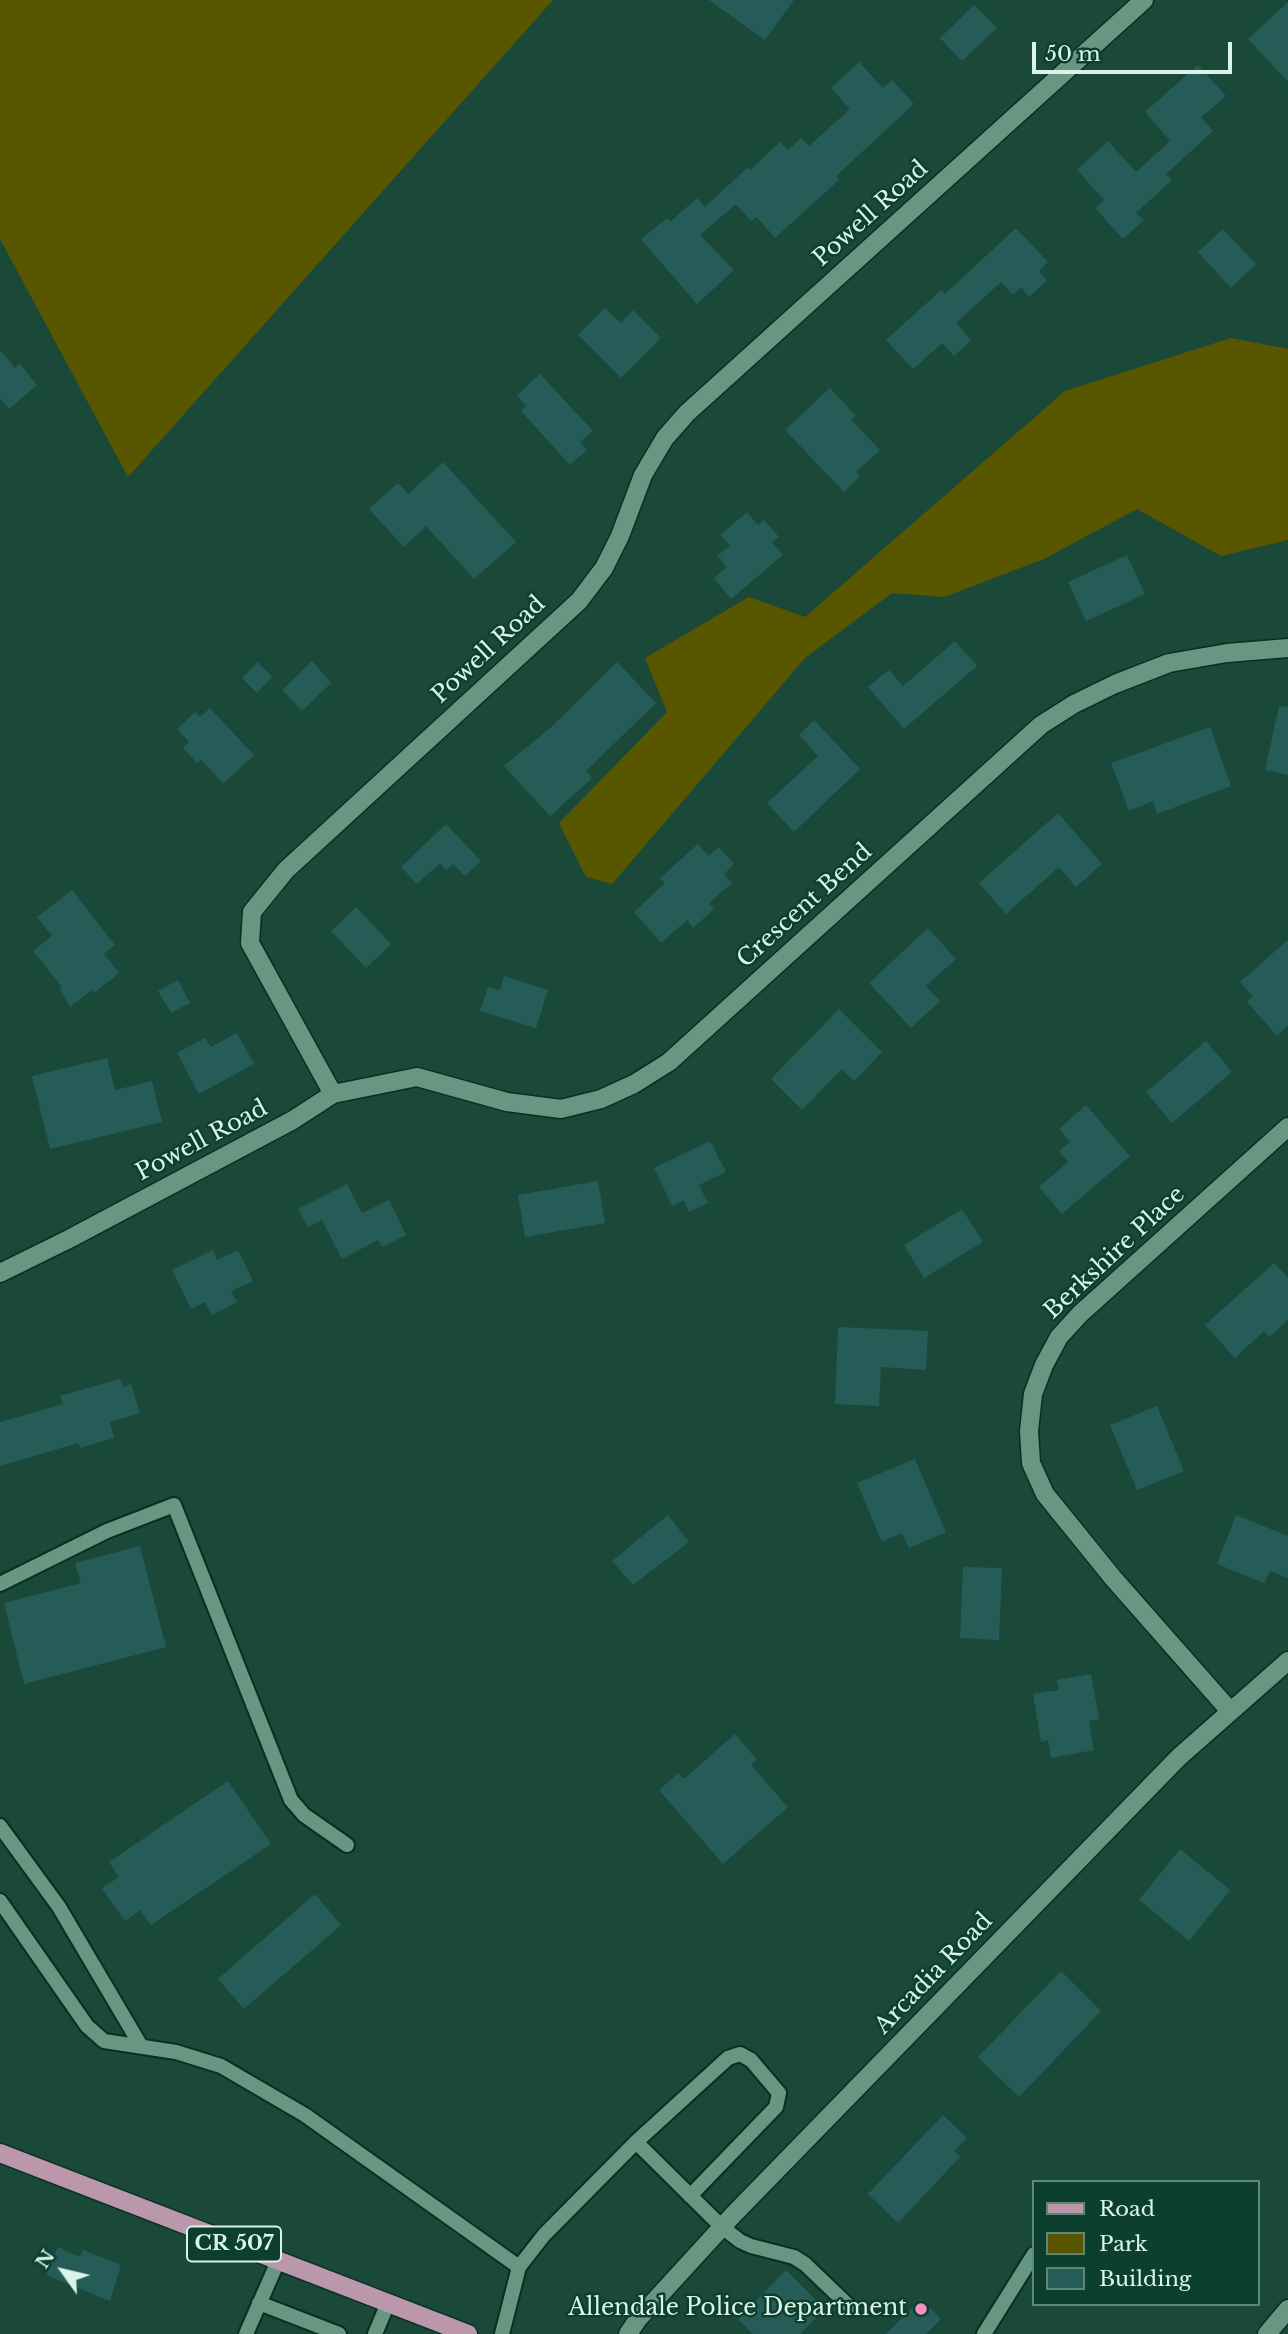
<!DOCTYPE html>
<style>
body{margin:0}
#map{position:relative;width:1288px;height:2334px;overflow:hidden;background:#1a4939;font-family:"Libre Baskerville",serif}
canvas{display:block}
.legend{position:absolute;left:1032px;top:2180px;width:228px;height:126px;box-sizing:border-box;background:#0d3f2f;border:2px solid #5f8779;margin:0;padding:9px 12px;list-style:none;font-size:21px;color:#dbf4e9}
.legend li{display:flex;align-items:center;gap:14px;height:35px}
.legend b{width:35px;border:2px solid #5f8779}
.north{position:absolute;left:28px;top:2236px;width:70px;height:70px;-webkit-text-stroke:5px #0d3f2f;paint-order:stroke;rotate:304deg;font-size:19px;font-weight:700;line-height:28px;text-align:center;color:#dbf4e9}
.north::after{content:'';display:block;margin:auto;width:24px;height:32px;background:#dbf4e9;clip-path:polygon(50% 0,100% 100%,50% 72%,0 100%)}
.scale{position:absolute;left:1032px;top:42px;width:200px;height:32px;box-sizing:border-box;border:4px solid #dbf4e9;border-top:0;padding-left:9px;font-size:21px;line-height:24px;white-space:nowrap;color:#dbf4e9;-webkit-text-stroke:5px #0d3f2f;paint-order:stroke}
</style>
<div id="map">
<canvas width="1288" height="2334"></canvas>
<ul class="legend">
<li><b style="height:9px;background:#bb97ac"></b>Road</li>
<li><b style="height:19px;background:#595600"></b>Park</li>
<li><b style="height:19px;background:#255c57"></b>Building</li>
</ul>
<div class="north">N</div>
<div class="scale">50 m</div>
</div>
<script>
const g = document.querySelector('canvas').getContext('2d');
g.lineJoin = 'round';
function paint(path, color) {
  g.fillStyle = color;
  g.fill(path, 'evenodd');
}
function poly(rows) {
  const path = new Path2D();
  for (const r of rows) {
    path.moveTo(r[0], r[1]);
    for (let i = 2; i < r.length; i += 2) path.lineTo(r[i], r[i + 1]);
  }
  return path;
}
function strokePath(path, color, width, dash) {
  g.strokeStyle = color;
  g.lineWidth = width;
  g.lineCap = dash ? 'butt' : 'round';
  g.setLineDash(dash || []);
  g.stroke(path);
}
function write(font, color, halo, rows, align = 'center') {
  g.font = font + ' "Libre Baskerville",serif';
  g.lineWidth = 5;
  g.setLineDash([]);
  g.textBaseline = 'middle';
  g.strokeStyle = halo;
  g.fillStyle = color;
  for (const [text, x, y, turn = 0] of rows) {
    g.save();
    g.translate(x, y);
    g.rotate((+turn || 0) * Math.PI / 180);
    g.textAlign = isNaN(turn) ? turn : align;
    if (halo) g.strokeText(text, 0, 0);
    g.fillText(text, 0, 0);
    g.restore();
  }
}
paint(poly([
 [0,0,553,0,128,477,0,239],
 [1231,338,1288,349,1288,540,1221,556,1137,509,1044,559,944,597,892,593,805,658,612,884,586,877,559,823,667,712,645,658,749,597,805,617,1065,391]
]), '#595600');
paint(poly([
 [709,0,794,0,765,40],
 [1288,2,1288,82,1248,39],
 [974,5,997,28,962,61,940,38],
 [859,62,883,88,892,80,914,104,836,176,839,180,775,238,757,217,751,221,736,204,700,235,734,270,697,304,641,239,667,218,671,221,697,198,705,207,748,167,750,170,780,142,788,150,801,138,809,146,850,109,831,88],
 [1198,65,1226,96,1201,117,1213,131,1166,174,1172,180,1136,213,1144,220,1123,239,1095,208,1104,200,1077,170,1108,141,1136,172,1170,141,1145,112],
 [1016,228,1048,262,1039,271,1047,280,1029,297,1021,287,1013,295,1001,282,956,323,971,340,954,356,942,343,913,369,886,340,941,290,945,294],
 [1223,229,1256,264,1231,288,1198,252],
 [605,308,621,323,633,310,661,338,621,378,578,335],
 [0,350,15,368,20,364,37,385,9,409,0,398],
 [540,374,593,431,580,442,587,450,570,465,521,411,526,406,517,395],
 [830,388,856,416,851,420,880,450,856,472,860,476,844,492,785,430],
 [443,462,516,542,474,579,426,526,404,547,369,509,398,483,408,494],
 [747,512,758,525,764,520,779,537,772,542,783,555,731,599,714,578,727,567,717,556,730,546,720,535],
 [1127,555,1145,594,1086,621,1068,582],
 [955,641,977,666,904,729,868,687,889,670,903,686],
 [312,661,331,683,302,711,282,690],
 [258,662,272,677,257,693,242,678],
 [617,662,656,703,586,771,592,778,550,816,504,766,549,729],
 [1279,706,1288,707,1288,775,1265,770],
 [210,708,254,755,223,784,201,759,197,763,183,748,189,742,177,729,195,712,200,717],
 [814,720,860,769,794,832,767,803,818,756,799,735],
 [1210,727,1231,786,1157,814,1153,801,1129,811,1111,763],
 [1058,813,1102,864,1076,887,1059,867,1006,914,979,883],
 [446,824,481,861,465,876,453,864,446,870,440,863,417,884,401,867],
 [698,844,709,856,719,847,734,864,724,874,732,883,709,903,714,909,693,928,687,920,661,943,634,912,665,883,660,878],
 [72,890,115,945,104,954,119,973,94,993,92,990,70,1007,60,990,62,987,33,951,52,936,37,917],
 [356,907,391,944,366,968,331,931],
 [928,928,956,959,926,986,940,1001,911,1028,869,983],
 [1288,940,1288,1026,1277,1036,1247,1002,1253,996,1240,982],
 [504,976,548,990,536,1028,480,1011,488,987,500,990],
 [178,980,190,1003,171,1013,158,991],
 [839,1009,882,1052,854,1081,842,1069,802,1110,771,1079],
 [237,1033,254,1064,199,1094,177,1053,205,1038,211,1047],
 [1206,1041,1232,1072,1172,1123,1146,1092],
 [107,1058,115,1090,152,1081,162,1122,50,1149,32,1076],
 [1086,1105,1130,1156,1062,1214,1039,1187,1068,1162,1059,1151,1070,1142,1059,1129],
 [710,1141,726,1172,699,1185,708,1203,689,1212,684,1200,672,1206,654,1168],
 [598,1181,605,1223,525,1237,518,1195],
 [347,1184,362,1213,389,1200,406,1235,382,1247,378,1240,342,1259,322,1220,308,1227,298,1209],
 [962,1209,983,1242,924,1278,904,1245],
 [213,1250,217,1260,238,1250,253,1281,231,1291,237,1302,212,1315,205,1302,191,1309,172,1270],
 [1274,1263,1288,1278,1288,1320,1269,1337,1264,1331,1235,1358,1205,1325],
 [838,1327,928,1331,926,1370,881,1367,879,1406,835,1404],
 [120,1379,123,1387,131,1384,140,1413,110,1422,114,1438,80,1448,78,1443,0,1466,0,1422,63,1404,60,1396],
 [1157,1406,1184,1471,1137,1490,1110,1425],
 [915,1459,946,1532,909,1548,902,1533,882,1542,857,1483],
 [668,1515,689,1542,633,1585,612,1561],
 [1236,1515,1288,1536,1288,1578,1270,1571,1264,1583,1217,1564],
 [140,1546,166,1647,24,1684,4,1603,81,1583,75,1563],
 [963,1567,1002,1568,999,1640,960,1638],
 [1091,1674,1099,1719,1089,1721,1094,1750,1051,1758,1048,1740,1041,1742,1033,1694,1059,1690,1057,1680],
 [735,1734,757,1760,751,1765,788,1807,723,1864,659,1790,678,1773,684,1779],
 [228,1781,271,1844,151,1925,140,1910,125,1921,102,1888,119,1877,109,1862],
 [1180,1849,1230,1890,1189,1941,1139,1900],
 [315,1894,341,1925,244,2009,218,1979],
 [1061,1971,1101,2011,1019,2097,978,2057],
 [943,2115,967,2138,954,2151,960,2157,898,2223,868,2194],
 [58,2247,80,2257,83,2250,121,2265,110,2301,46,2275],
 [786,2270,825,2309,800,2334,753,2334,738,2319],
 [921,2299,941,2319,926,2334,886,2334]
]), '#255c57');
const service = poly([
 [0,1584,107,1531,174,1505,291,1800,304,1815,347,1845],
 [0,1826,59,1907,141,2046],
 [0,1901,87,2026,104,2041,176,2052,221,2066,305,2115,519,2267,502,2334],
 [636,2142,722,2227,740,2241,751,2246,794,2257,805,2264,852,2309],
 [519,2267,544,2235,636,2142,728,2058,740,2054,751,2060,779,2093,776,2107,690,2196],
 [259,2303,339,2334],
 [246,2334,278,2261],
 [375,2334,388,2303],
 [984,2334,1034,2254]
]);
const minor = poly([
 [333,1094,250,943,252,912,286,870,579,601,604,568,620,536,643,475,665,438,687,413,1144,0],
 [0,1273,69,1239,293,1120,333,1094,417,1077,507,1102,561,1109,601,1099,634,1084,669,1062,1041,725,1074,704,1115,684,1169,663,1227,653,1288,648],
 [1230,1711,1113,1578,1045,1494,1031,1463,1029,1431,1033,1394,1044,1365,1059,1337,1080,1314,1288,1127],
 [628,2334,638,2319,733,2215,1179,1757,1288,1661],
 [1267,2334,1288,2309]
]);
const primary = poly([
 [0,2153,468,2334]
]);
strokePath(service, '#092e22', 18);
strokePath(minor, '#092e22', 21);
strokePath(primary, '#092e22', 21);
strokePath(service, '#679683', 14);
strokePath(minor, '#679683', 18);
strokePath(primary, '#bb97ac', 18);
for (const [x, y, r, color] of [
 [921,2309,7,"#fa8fc8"]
]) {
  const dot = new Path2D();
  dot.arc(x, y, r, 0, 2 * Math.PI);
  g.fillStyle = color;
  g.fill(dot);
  strokePath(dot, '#0d3f2f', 2.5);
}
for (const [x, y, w] of [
 [234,2244,94]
]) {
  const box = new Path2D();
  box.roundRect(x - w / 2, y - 17.5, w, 35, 5);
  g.fillStyle = '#0d3f2f';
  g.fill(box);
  strokePath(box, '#dbf4e9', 2);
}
write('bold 21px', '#dbf4e9', null, [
 ["CR 507",234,2244]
]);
write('23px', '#dbf4e9', '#0d3f2f', [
 ["Powell Road",871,214,-42],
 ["Powell Road",489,650,-43],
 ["Crescent Bend",805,906,-42],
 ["Powell Road",202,1141,-28],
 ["Berkshire Place",1115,1253,-43],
 ["Arcadia Road",934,1974,-46]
]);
write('23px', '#dbf4e9', '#0d3f2f', [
 ["Allendale Police Department",907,2309]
], 'right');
</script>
